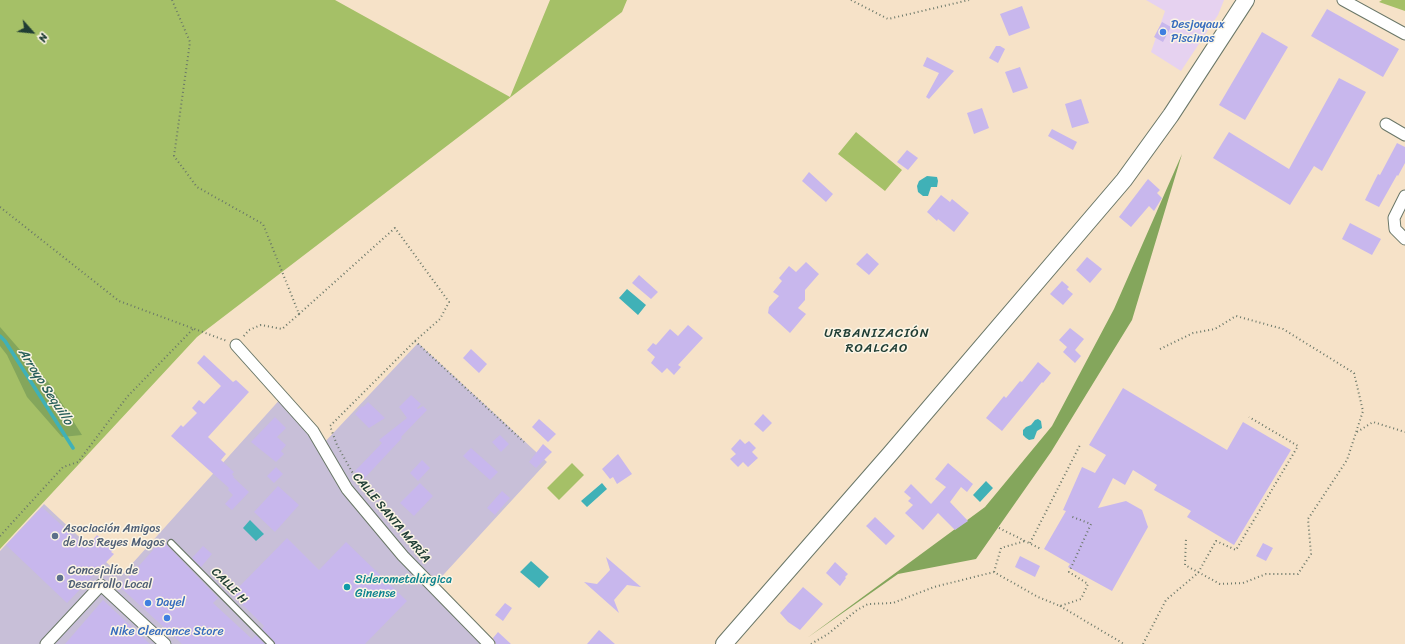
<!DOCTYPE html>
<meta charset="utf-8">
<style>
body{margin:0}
#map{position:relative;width:1405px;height:644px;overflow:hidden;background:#f6e2c8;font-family:Sriracha,sans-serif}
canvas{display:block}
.north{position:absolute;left:12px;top:12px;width:40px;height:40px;-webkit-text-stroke:3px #fcf5e5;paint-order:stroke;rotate:117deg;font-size:11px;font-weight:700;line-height:16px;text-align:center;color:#1f3d34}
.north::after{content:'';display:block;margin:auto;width:14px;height:18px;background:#1f3d34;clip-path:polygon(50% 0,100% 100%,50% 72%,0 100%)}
</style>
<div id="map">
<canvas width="1405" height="644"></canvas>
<div class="north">N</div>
</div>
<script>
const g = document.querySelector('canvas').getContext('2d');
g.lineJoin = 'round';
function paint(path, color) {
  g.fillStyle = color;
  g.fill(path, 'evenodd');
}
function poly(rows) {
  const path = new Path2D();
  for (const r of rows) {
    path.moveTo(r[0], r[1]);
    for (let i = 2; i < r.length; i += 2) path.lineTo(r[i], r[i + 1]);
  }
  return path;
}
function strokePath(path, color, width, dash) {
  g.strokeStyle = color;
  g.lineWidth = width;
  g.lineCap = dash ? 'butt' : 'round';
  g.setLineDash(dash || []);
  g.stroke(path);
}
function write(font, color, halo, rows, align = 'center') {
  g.font = font + ' Sriracha,sans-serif';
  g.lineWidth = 3;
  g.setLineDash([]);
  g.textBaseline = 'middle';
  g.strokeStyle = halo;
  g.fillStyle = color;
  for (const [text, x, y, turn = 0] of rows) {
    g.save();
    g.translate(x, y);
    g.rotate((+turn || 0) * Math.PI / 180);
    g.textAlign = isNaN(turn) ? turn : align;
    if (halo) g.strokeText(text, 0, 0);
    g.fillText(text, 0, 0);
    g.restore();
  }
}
paint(poly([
 [1146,0,1224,0,1218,15,1181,71,1151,52,1165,11]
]), '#e6d2f0');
paint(poly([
 [418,343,547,462,434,585,490,644,0,644,0,551,44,504,121,576,283,396,322,445]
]), '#c8bfd8');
paint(poly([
 [0,0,335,0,510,97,550,0,627,0,622,12,197,337,0,549],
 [1382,0,1405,0,1405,11,1379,2],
 [856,132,902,170,885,191,838,154],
 [572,463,584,475,559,500,547,488]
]), '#a5c067');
paint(poly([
 [1182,154,1132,320,1051,452,976,559,898,574,807,638,985,507,1052,426,1114,309],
 [0,327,49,383,82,435,62,437,27,397,7,355,0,346]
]), '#84a65c');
paint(poly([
 [927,176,937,177,938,181,937,187,931,187,928,196,923,196,918,192,917,186,919,181],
 [627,289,646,305,638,315,619,298],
 [1038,419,1041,421,1042,428,1037,431,1034,439,1029,440,1026,438,1023,435,1023,430,1026,427,1031,425,1035,420],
 [986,481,993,488,980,502,973,495],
 [602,483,607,489,587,507,581,501],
 [250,520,264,534,256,541,243,528],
 [531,561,549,577,539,588,520,572]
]), '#40b1b7');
strokePath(poly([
 [0,336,5,341,73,448]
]), '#40b1b7', 3.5);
paint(poly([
 [1022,6,1030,28,1009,36,1000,14],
 [1327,9,1399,49,1383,77,1311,36],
 [1162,22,1171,27,1163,42,1154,37],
 [1262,32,1288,47,1245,120,1219,105],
 [996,46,1000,46,1005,49,998,63,989,58],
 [927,57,954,71,929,99,926,97,939,73,923,66],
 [1020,67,1028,88,1013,93,1005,72],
 [1339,78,1366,92,1322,171,1314,166,1290,205,1213,158,1229,132,1289,169],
 [1081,99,1089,123,1072,128,1065,104],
 [982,108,989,128,974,134,967,113],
 [1052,129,1077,142,1073,150,1048,136],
 [1397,143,1405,147,1405,163,1398,176,1397,175,1379,207,1365,200,1378,174,1380,175],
 [907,150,918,158,908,170,897,162],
 [809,172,833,194,826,202,802,181],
 [1148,179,1160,190,1157,193,1162,198,1154,211,1149,206,1131,227,1119,217],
 [941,195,950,202,952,199,969,213,954,232,938,219,937,221,927,212],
 [1350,223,1381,239,1372,255,1342,239],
 [867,253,879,264,869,275,856,264],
 [1087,257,1102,269,1090,283,1076,270],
 [806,262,819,274,805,290,805,300,798,308,806,314,790,333,768,313,769,307,779,296,773,292,782,281,779,278,789,266,796,272],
 [639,275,658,292,651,299,632,283],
 [1062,281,1069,287,1067,289,1073,294,1063,305,1050,294],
 [688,325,703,338,678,365,681,367,674,375,667,368,662,373,651,363,655,357,647,350,653,343,656,345,670,329,678,336],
 [1070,328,1084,339,1075,350,1081,356,1075,363,1063,352,1067,347,1059,340],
 [471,349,487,364,479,373,463,358],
 [204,355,233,382,236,380,249,392,208,437,226,454,221,460,234,472,232,474,234,477,233,477,249,492,232,510,225,504,233,495,228,490,229,488,171,436,181,425,183,427,197,413,192,408,199,400,204,404,221,386,197,363],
 [1038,362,1051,373,1043,383,1042,382,1002,431,986,418,1004,396,1006,398,1020,381,1022,382],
 [1123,388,1227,450,1243,422,1291,450,1234,545,1187,517,1191,511,1154,490,1157,485,1133,470,1125,485,1113,478,1098,508,1126,501,1142,510,1148,527,1112,591,1068,567,1070,564,1044,549,1066,511,1063,510,1082,467,1095,473,1106,455,1089,445],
 [411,395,421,404,417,408,418,409,423,406,427,410,401,437,402,438,361,482,355,471,382,443,379,440,407,418,399,407],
 [368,402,385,418,369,428,355,414,362,406,363,407],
 [763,414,772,423,763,432,754,424],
 [275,417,286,428,277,437,286,445,281,451,284,454,276,462,251,442],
 [539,419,556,434,548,442,532,427],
 [500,435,509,444,501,452,492,442],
 [740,439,745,444,749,441,756,448,752,452,758,458,748,467,743,462,738,467,730,459,736,454,731,449],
 [543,444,552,452,536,468,529,462],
 [471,448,498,472,490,480,463,456],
 [618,454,632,474,617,484,613,477,610,479,602,469],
 [422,460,430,468,418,481,410,473],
 [948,463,973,484,967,492,961,487,950,502,968,521,955,530,938,513,923,530,905,513,913,505,908,501,911,498,904,492,911,484,931,504,946,487,935,479],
 [276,467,283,474,274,483,267,476],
 [420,483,433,496,414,516,400,503],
 [278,486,299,505,275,532,254,512],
 [502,491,510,498,495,515,487,508],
 [42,507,86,548,97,535,113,550,111,552,114,554,67,603,6,545],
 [875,517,895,536,886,545,866,526],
 [287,538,319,570,346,542,407,601,365,644,275,644,274,641,262,629,264,626,232,594],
 [162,540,218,598,213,603,252,639,256,635,265,644,182,644,120,587],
 [1263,543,1273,548,1266,561,1256,556],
 [203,546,212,554,201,567,192,558],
 [1020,556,1040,566,1035,577,1015,567],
 [606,557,641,587,627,585,614,600,619,613,584,582,597,584,610,570],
 [835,562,848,574,845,577,846,578,840,586,826,573],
 [803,587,823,604,800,630,788,622,780,613],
 [103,600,150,644,65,644],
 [505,603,512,608,503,621,495,615],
 [599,630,615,644,587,644],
 [498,632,511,644,496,644,493,638]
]), '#c8b7ed');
const lane = poly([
 [171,543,271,644]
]);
const street = poly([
 [1343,0,1405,34],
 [1386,124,1405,135],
 [1405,196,1394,218,1395,229,1405,239],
 [236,345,313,431,347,489,403,556,489,644],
 [46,644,101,585,165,644]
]);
const secondary = poly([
 [724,644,890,454,1124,180,1171,115,1246,0]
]);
strokePath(lane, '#6a7768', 8);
strokePath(street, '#6a7768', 13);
strokePath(secondary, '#6a7768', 18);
strokePath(poly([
 [172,0,190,42,174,156,197,187,263,224,299,314,282,329,261,325,249,330,243,337],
 [851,0,888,19,969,0],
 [0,207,119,301,227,341],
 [299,314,395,228,449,302,440,319,415,341,330,426,337,445,360,486],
 [415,341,524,442],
 [1160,349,1193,333,1215,329,1236,316,1283,329,1354,373,1363,411,1347,460,1308,519,1311,554,1298,574,1266,574,1243,583,1220,584,1185,565,1186,538],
 [1357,432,1373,422,1405,432],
 [999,528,1041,549],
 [0,536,63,467,78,462,127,397,193,329],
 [1030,543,1080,445],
 [994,572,1001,548,1025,541],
 [1060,606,1124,644],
 [811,644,828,634,857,610,868,604,893,603,934,587,994,572,1038,597,1060,606,1081,599,1088,584,1069,572,1091,524,1070,516],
 [1143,644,1166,600,1198,573,1216,541,1236,550,1298,446,1249,417]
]), '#6a7768', 2, [1, 3]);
strokePath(lane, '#fff', 5.5);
strokePath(street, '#fff', 11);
strokePath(secondary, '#fff', 16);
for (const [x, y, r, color] of [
 [1163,32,4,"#3f7fe0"],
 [55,536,4,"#5c6f8a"],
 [60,578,4,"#5c6f8a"],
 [347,587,4,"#0f9aa8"],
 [148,603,4,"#3f7fe0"],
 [167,618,4,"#3f7fe0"]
]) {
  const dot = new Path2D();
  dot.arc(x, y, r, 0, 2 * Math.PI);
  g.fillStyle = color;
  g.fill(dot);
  strokePath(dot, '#fcf5e5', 1.5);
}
write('12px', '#366cbe', '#fcf5e5', [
 ["Desjoyaux",1171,25],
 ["Piscinas",1171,39],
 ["Dayel",156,603],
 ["Nike Clearance Store",167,632,"center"]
], 'left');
write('12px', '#1f3d34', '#fcf5e5', [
 ["CALLE SANTA MARÍA",391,518,50],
 ["CALLE H",229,586,45]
]);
write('12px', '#4e5e75', '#fcf5e5', [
 ["Asociación Amigos",63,529],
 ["de los Reyes Magos",63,543],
 ["Concejalía de",68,571],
 ["Desarrollo Local",68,585]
], 'left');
write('12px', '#0d838f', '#fcf5e5', [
 ["Siderometalúrgica",355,580],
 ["Ginense",355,594]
], 'left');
g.letterSpacing = '1px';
write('13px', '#1f3d34', '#fcf5e5', [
 ["URBANIZACIÓN",877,334],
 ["ROALCAO",877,349]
]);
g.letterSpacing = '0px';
write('italic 13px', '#29605b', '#fcf5e5', [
 ["Arroyo Sequillo",45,387,57]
]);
</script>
